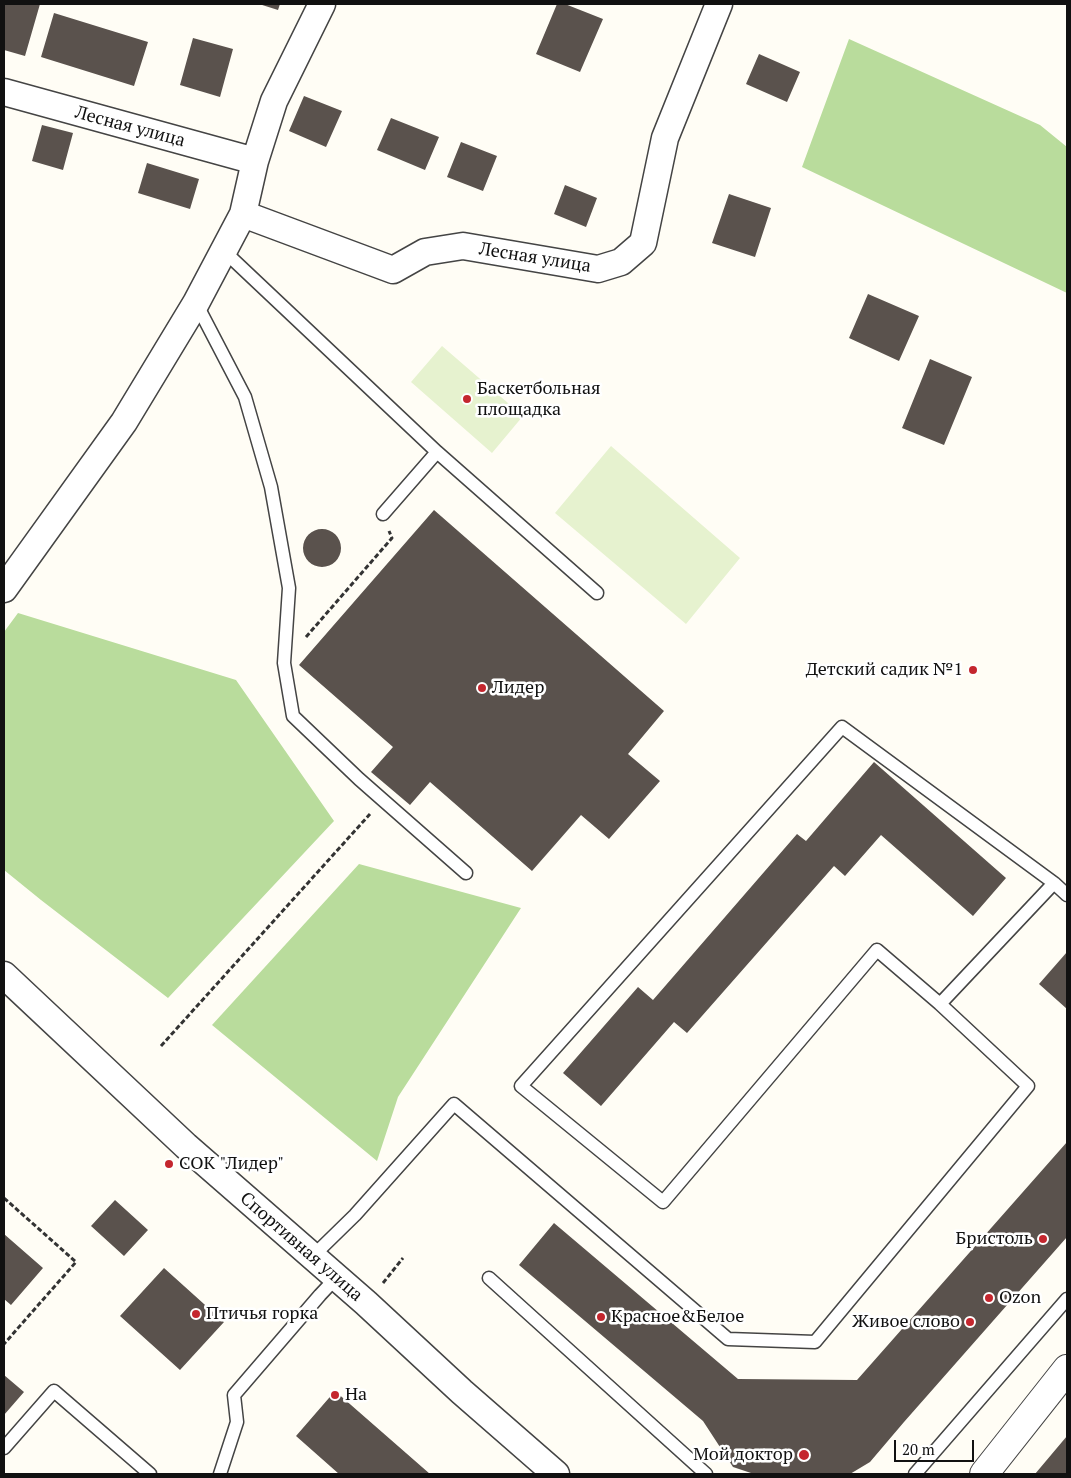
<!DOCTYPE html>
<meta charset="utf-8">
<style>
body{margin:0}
#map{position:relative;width:1071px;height:1478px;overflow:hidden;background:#fffdf5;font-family:"PT Serif",serif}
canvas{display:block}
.frame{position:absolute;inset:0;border:5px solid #111;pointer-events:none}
.scale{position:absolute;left:894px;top:1440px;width:80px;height:22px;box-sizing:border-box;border:2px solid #111;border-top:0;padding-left:6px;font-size:15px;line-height:18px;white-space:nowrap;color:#111;-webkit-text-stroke:4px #fff;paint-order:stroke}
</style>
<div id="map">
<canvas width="1071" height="1478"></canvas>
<div class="frame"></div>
<div class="scale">20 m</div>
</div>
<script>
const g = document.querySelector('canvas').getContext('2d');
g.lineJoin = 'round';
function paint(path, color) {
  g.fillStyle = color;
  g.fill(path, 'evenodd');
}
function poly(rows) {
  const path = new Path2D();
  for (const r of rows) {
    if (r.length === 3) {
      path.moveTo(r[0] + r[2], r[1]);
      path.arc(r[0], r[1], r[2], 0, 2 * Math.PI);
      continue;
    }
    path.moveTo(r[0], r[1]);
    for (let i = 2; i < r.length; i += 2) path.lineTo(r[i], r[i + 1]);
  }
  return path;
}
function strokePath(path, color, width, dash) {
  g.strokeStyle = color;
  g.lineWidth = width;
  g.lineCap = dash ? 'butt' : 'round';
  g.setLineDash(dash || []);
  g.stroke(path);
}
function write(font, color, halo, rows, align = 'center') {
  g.font = font + ' "PT Serif",serif';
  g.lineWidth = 5;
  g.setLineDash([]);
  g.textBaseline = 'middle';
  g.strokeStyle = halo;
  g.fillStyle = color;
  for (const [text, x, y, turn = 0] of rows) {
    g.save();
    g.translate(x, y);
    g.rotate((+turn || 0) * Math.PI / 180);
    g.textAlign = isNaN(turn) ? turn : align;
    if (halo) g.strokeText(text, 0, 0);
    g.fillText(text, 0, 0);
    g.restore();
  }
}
paint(poly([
 [849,39,1040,125,1067,147,1067,293,802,167],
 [18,613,236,680,334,821,168,998,41,900,4,870,4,632],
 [359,864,521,908,398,1097,377,1161,212,1025]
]), '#b9dc9c');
paint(poly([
 [442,346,523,416,492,453,411,382],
 [611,446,740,558,686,624,555,513]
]), '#e6f2cf');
paint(poly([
 [4,4,40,4,25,56,4,50],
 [259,4,280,4,278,10],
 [557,4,565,4,603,19,580,72,536,54],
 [54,13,148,42,134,86,41,57],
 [193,38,233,49,220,97,180,85],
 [759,54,800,72,787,102,746,84],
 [304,96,342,111,326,147,289,131],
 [391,118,439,137,425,170,377,150],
 [42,125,73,133,63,170,32,161],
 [461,142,497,156,483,191,447,177],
 [147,163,199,179,190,209,138,193],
 [565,185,597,198,586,227,554,214],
 [729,194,771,208,755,257,712,243],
 [868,294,919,316,899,361,849,338],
 [930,359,972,377,944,445,902,428],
 [434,510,664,711,628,754,660,781,609,839,581,815,532,871,430,782,410,805,371,772,393,747,299,665],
 [322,548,19],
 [874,762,1006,878,973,916,881,835,845,876,834,866,687,1033,674,1022,601,1106,563,1073,638,987,653,1000,797,834,806,841],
 [1067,952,1067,1009,1039,984],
 [1067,1142,1067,1237,904,1422,870,1462,850,1474,754,1474,733,1467,703,1421,519,1265,554,1223,738,1379,857,1380],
 [115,1200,148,1230,124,1256,91,1226],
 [4,1234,43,1268,11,1305,4,1299],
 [164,1268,224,1322,180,1370,120,1316],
 [4,1375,24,1392,4,1415],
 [335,1391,430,1474,339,1474,296,1436],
 [1067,1436,1067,1474,1035,1474]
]), '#5a524d');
const service = poly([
 [224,251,437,452,597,593],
 [196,303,245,397,271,487,289,588,284,663,293,716,359,779,466,873],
 [383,514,437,452],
 [940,1004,877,950,663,1202,521,1086,842,727,1054,883,1067,895],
 [312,1257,355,1215,454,1104,728,1339,815,1342,1028,1086,940,1004,1054,883],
 [489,1278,706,1474],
 [4,1448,54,1391,150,1474],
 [220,1474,237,1422,234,1395,320,1295,336,1278],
 [915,1474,1067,1299]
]);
const minor = poly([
 [4,92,255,161],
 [243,214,393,270,425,252,463,246,598,269,621,262,643,243,665,138,719,4],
 [4,589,124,422,196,303,243,214,255,161,274,101,322,4],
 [4,975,186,1146,366,1303,462,1392,556,1474]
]);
const tertiary = poly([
 [984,1474,1067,1369]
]);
strokePath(service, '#444', 15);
strokePath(minor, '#444', 29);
strokePath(tertiary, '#444', 30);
strokePath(poly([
 [306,637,392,538,389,531],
 [161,1046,370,814],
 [4,1198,76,1262,4,1344],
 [383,1283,403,1258]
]), '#333', 3, [5, 2.5]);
strokePath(service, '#fff', 12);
strokePath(minor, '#fff', 26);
strokePath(tertiary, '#fff', 28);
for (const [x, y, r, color] of [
 [467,399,5,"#c4262e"],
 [973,670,5,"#c4262e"],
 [482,688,5,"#c4262e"],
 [169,1164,5,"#c4262e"],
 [1043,1239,5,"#c4262e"],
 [989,1298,5,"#c4262e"],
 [196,1314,5,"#c4262e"],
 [601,1317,5,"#c4262e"],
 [970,1322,5,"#c4262e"],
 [335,1395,5,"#c4262e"],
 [804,1455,6,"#c4262e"]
]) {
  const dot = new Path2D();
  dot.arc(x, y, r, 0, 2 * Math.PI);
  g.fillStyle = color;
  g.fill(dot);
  strokePath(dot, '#fff', 2);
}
write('18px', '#111', '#fff', [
 ["Лесная улица",130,127,15],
 ["Лесная улица",535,258,9],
 ["Спортивная улица",301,1247,41]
]);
write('18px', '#111', '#fff', [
 ["Баскетбольная",477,389],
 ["площадка",477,410],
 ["Детский садик №1",963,670,"right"],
 ["Лидер",492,688],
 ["СОК \"Лидер\"",179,1164],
 ["Бристоль",1033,1239,"right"],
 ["Ozon",999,1298],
 ["Птичья горка",206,1314],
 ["Красное&Белое",611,1317],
 ["Живое слово",960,1322,"right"],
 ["На",345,1395],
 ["Мой доктор",793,1455,"right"]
], 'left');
</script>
